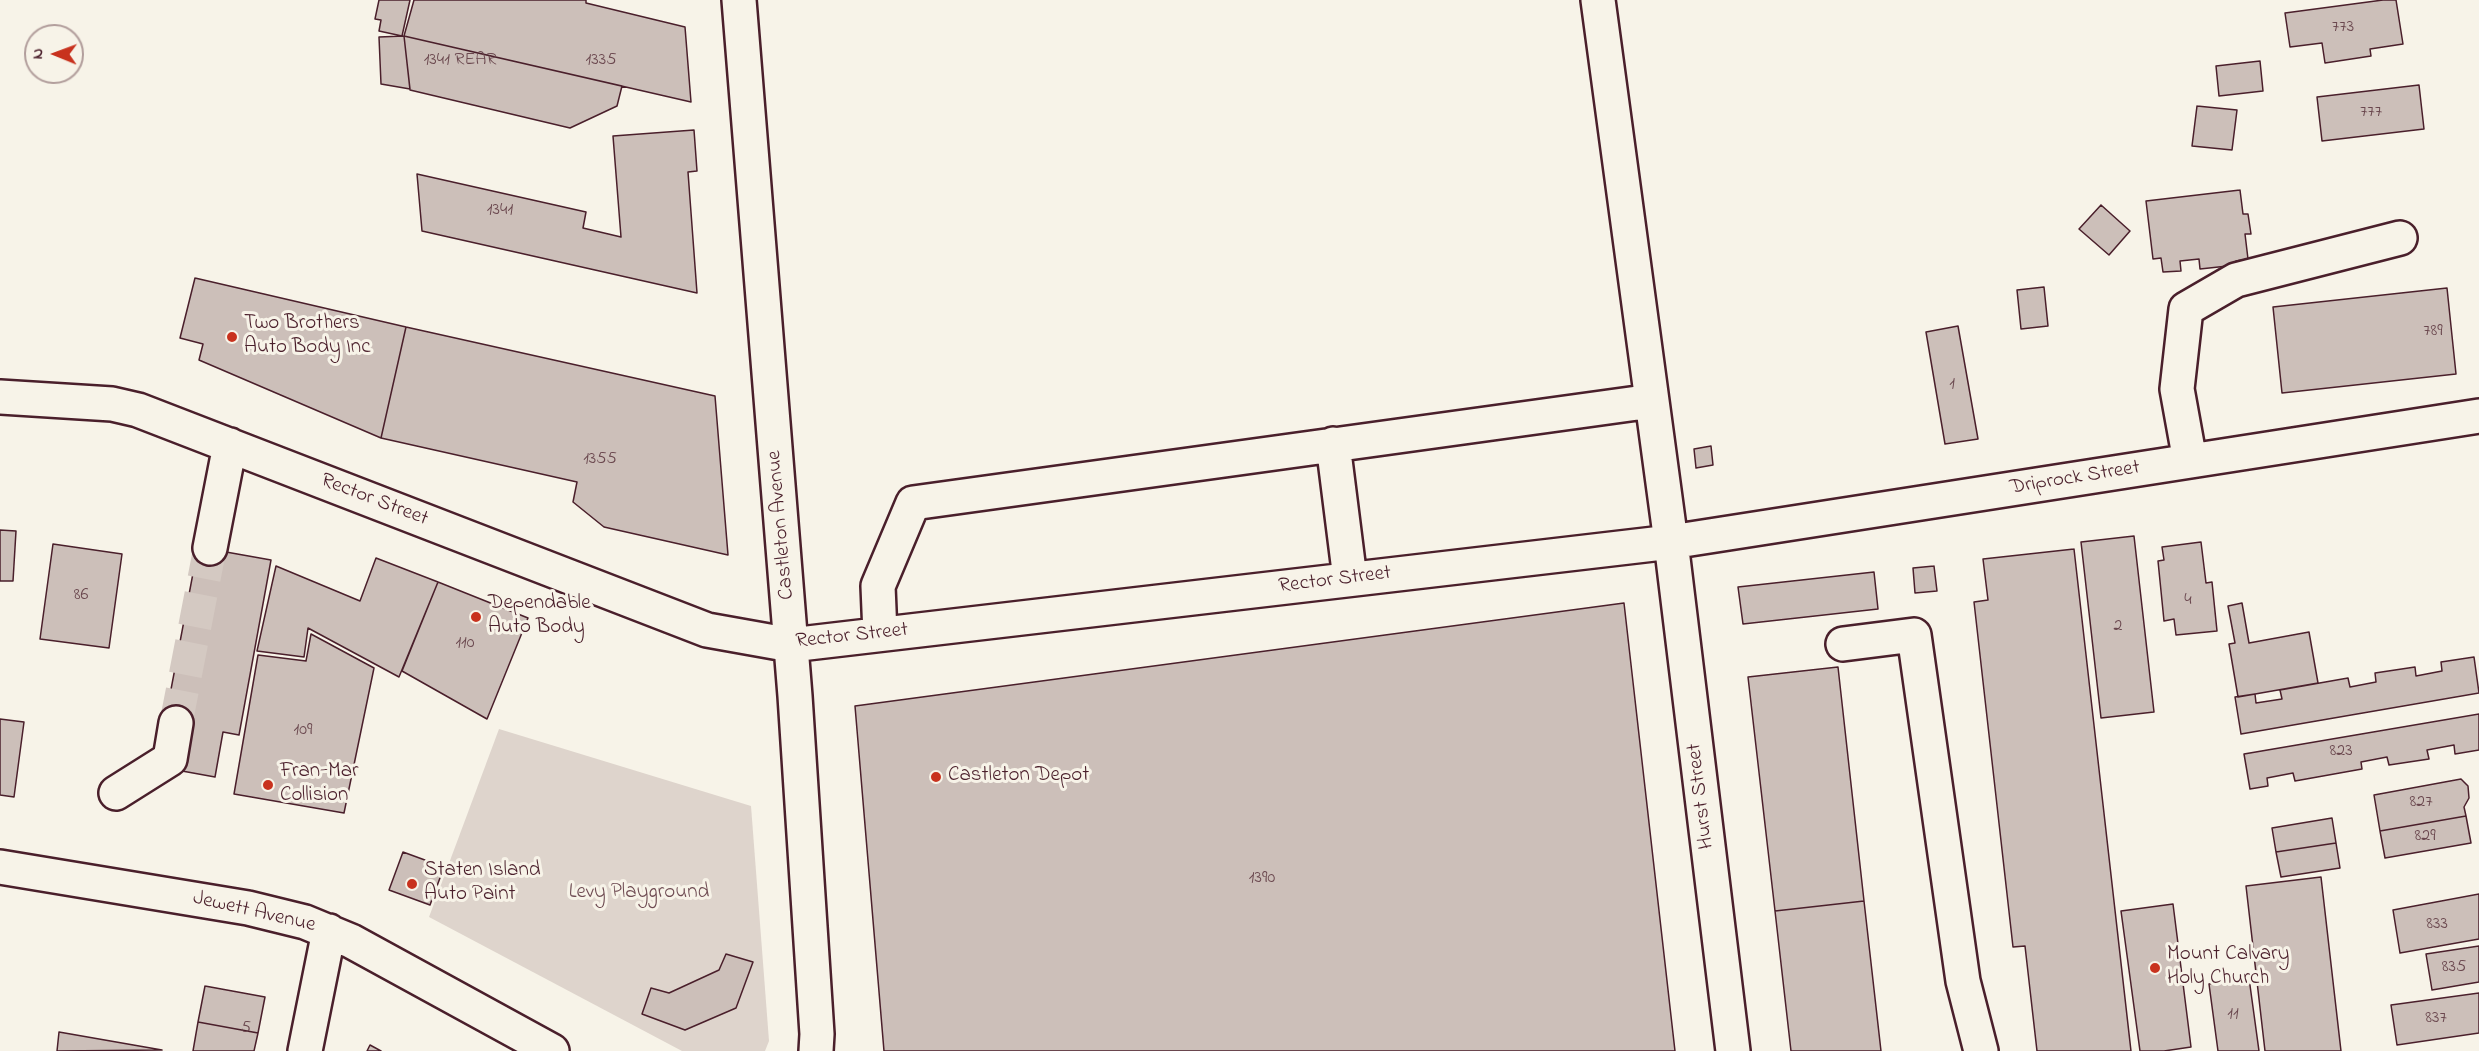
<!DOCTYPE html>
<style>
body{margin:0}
#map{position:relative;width:2479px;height:1051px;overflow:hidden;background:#f7f3e8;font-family:"Indie Flower",sans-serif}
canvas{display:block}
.north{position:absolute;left:24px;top:24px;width:60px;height:60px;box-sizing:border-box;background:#f7f3e8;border:2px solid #b29e9c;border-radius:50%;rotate:271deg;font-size:16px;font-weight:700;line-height:24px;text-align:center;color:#4a1f2b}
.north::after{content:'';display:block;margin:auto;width:21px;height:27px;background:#c8321e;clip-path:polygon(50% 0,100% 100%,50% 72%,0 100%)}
</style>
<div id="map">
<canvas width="2479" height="1051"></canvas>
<div class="north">N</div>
</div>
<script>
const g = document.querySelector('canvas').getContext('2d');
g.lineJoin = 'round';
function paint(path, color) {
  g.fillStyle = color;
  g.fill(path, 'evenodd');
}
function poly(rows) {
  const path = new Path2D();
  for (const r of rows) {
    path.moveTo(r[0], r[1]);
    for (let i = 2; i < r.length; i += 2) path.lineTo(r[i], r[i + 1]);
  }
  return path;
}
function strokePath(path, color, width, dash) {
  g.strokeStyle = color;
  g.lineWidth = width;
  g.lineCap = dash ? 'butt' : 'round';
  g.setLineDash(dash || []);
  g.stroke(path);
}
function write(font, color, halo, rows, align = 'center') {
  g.font = font + ' "Indie Flower",sans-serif';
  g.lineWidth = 6;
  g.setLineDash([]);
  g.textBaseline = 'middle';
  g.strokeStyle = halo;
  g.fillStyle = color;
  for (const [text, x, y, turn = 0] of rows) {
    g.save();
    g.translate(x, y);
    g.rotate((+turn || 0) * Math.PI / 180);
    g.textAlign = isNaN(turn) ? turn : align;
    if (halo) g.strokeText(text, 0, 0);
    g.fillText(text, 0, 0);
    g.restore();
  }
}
paint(poly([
 [499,729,751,806,769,1041,765,1051,682,1051,429,917]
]), '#ded4cc');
const building = poly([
 [379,0,410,0,402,36,379,31,381,20,375,19,379,0],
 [586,0,586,3,685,27,691,102,404,36,414,0,586,0],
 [2383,0,2396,0,2403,44,2370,49,2371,56,2325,63,2322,43,2290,47,2285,13,2383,0],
 [404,36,622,86,617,106,570,128,410,90,404,36],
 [404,36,410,89,381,84,379,37,404,36],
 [2260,61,2263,91,2219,96,2216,66,2260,61],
 [2419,85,2424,129,2322,141,2317,97,2419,85],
 [2197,106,2237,110,2232,150,2192,146,2197,106],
 [694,130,697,171,688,172,697,293,422,231,417,174,586,212,583,228,621,237,613,136,694,130],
 [2240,190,2243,214,2248,214,2251,234,2245,234,2248,259,2236,261,2237,265,2200,269,2199,259,2180,261,2181,271,2163,272,2161,258,2153,259,2146,201,2240,190],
 [2101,205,2130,231,2109,255,2079,229,2101,205],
 [195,278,406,327,381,438,199,360,203,344,180,338,195,278],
 [2044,287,2048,326,2021,329,2017,290,2044,287],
 [2447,288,2456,374,2282,393,2273,307,2447,288],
 [1958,326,1978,439,1945,444,1926,332,1958,326],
 [406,327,715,396,728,555,604,527,573,502,577,482,381,438,406,327],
 [1711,446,1713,465,1696,468,1694,449,1711,446],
 [0,530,16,531,13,581,0,581,0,530],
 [2134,536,2154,712,2101,718,2081,542,2134,536],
 [2201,542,2206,583,2212,582,2217,631,2176,635,2174,619,2164,621,2158,561,2164,560,2162,547,2201,542],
 [53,544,122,554,109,648,40,639,53,544],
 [198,547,271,560,239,735,223,732,215,777,182,771,191,726,165,721,198,547],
 [2074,549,2131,1051,2037,1051,2025,946,2013,947,1974,602,1988,600,1983,559,2074,549],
 [376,558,438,582,399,677,308,628,304,657,257,651,276,566,360,601,376,558],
 [1934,566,1937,591,1915,593,1913,568,1934,566],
 [1874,572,1878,609,1743,624,1738,587,1874,572],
 [438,582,528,618,487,719,402,671,438,582],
 [1624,603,1675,1051,884,1051,855,706,1624,603],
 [2242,603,2249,643,2309,632,2318,683,2238,697,2229,644,2235,643,2228,606,2242,603],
 [311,634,374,668,344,813,234,794,258,655,306,661,311,634],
 [2474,657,2479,693,2241,734,2235,697,2255,694,2256,703,2282,699,2280,690,2348,678,2350,687,2376,682,2375,673,2415,667,2416,676,2442,671,2441,662,2474,657],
 [1838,667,1864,901,1775,911,1748,677,1838,667],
 [2479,714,2479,750,2455,754,2454,745,2427,750,2429,759,2389,765,2387,757,2361,762,2362,769,2295,781,2293,773,2267,778,2268,786,2250,789,2244,754,2479,714],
 [0,719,24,722,14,797,0,795,0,719],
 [2461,779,2468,786,2469,798,2464,807,2466,816,2380,831,2374,795,2461,779],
 [2466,816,2471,843,2385,858,2380,831,2466,816],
 [2332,818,2336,843,2276,852,2272,828,2332,818],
 [2336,843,2340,868,2281,877,2276,852,2336,843],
 [403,852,444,867,430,905,389,890,403,852],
 [2321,877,2341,1051,2265,1051,2246,886,2321,877],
 [2479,894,2479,939,2400,953,2393,910,2479,894],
 [1864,901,1881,1051,1791,1051,1775,911,1864,901],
 [2173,904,2191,1047,2164,1051,2140,1051,2121,911,2173,904],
 [2479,946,2479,982,2432,990,2426,954,2479,946],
 [726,954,753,962,736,1008,685,1030,642,1014,651,988,669,993,719,970,726,954],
 [2249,978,2259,1051,2218,1051,2209,984,2249,978],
 [205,986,265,997,258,1033,198,1022,205,986],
 [2479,993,2479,1033,2397,1045,2391,1005,2479,993],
 [198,1022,258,1033,254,1051,193,1051,198,1022],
 [59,1032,162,1050,57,1051,59,1032],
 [370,1045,381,1051,367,1051,370,1045]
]);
paint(building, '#ccbfb9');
strokePath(building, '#4a1f2b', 1.5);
strokePath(poly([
 [176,723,210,548]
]), '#d4c9c2', 33, [33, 16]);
const minor = poly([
 [739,0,795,696,817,1034,816,1051],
 [1598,0,1671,542,1733,1051],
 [0,397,112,404,138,410,707,630,791,645,1671,542,2479,416],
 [1333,444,1350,579],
 [2190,461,2177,389,2186,309,2236,280,2400,238],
 [210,548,230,445],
 [880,634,878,586,913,503,1652,401],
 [1843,644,1914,635,1963,981,1981,1051],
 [116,793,170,759,176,723],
 [0,867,248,908,305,922,351,941,552,1051],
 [305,1051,329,931]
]);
strokePath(minor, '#4a1f2b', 38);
strokePath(minor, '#f7f3e8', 33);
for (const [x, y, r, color] of [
 [232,337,6,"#c8321e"],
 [476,617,6,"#c8321e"],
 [936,777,6,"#c8321e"],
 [268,785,6,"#c8321e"],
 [412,884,6,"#c8321e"],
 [2155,968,6,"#c8321e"]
]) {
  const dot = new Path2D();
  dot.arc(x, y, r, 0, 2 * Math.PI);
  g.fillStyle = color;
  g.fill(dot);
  strokePath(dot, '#f7f3e8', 2);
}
write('18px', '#6a474e', null, [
 ["773",2343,28],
 ["1341 REAR",460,61],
 ["1335",601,61],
 ["777",2371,113],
 ["1341",500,211],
 ["789",2433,332],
 ["1",1952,385],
 ["1355",600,460],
 ["86",81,596],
 ["4",2188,601],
 ["2",2118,627],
 ["110",465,644],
 ["109",303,731],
 ["823",2341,752],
 ["827",2421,803],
 ["829",2425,837],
 ["1390",1262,879],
 ["833",2437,925],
 ["835",2454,968],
 ["11",2233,1015],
 ["837",2436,1019],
 ["5",246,1029]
]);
write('21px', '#4a1f2b', '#f7f3e8', [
 ["Two Brothers",244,325],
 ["Auto Body Inc",244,349],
 ["Dependable",488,605],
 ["Auto Body",488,629],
 ["Fran-Mar",280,773],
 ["Collision",280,797],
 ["Castleton Depot",948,777],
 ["Staten Island",424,872],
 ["Auto Paint",424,896],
 ["Mount Calvary",2167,956],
 ["Holy Church",2167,980]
], 'left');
write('21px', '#4a1f2b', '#f7f3e8', [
 ["Driprock Street",2075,479,-9],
 ["Rector Street",374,501,21],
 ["Castleton Avenue",782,525,-95],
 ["Rector Street",1335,581,-7],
 ["Rector Street",852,637,-6],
 ["Hurst Street",1702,796,-97],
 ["Jewett Avenue",254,913,13]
]);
write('21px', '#6f4c53', '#f7f3e8', [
 ["Levy Playground",639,894]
]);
</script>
